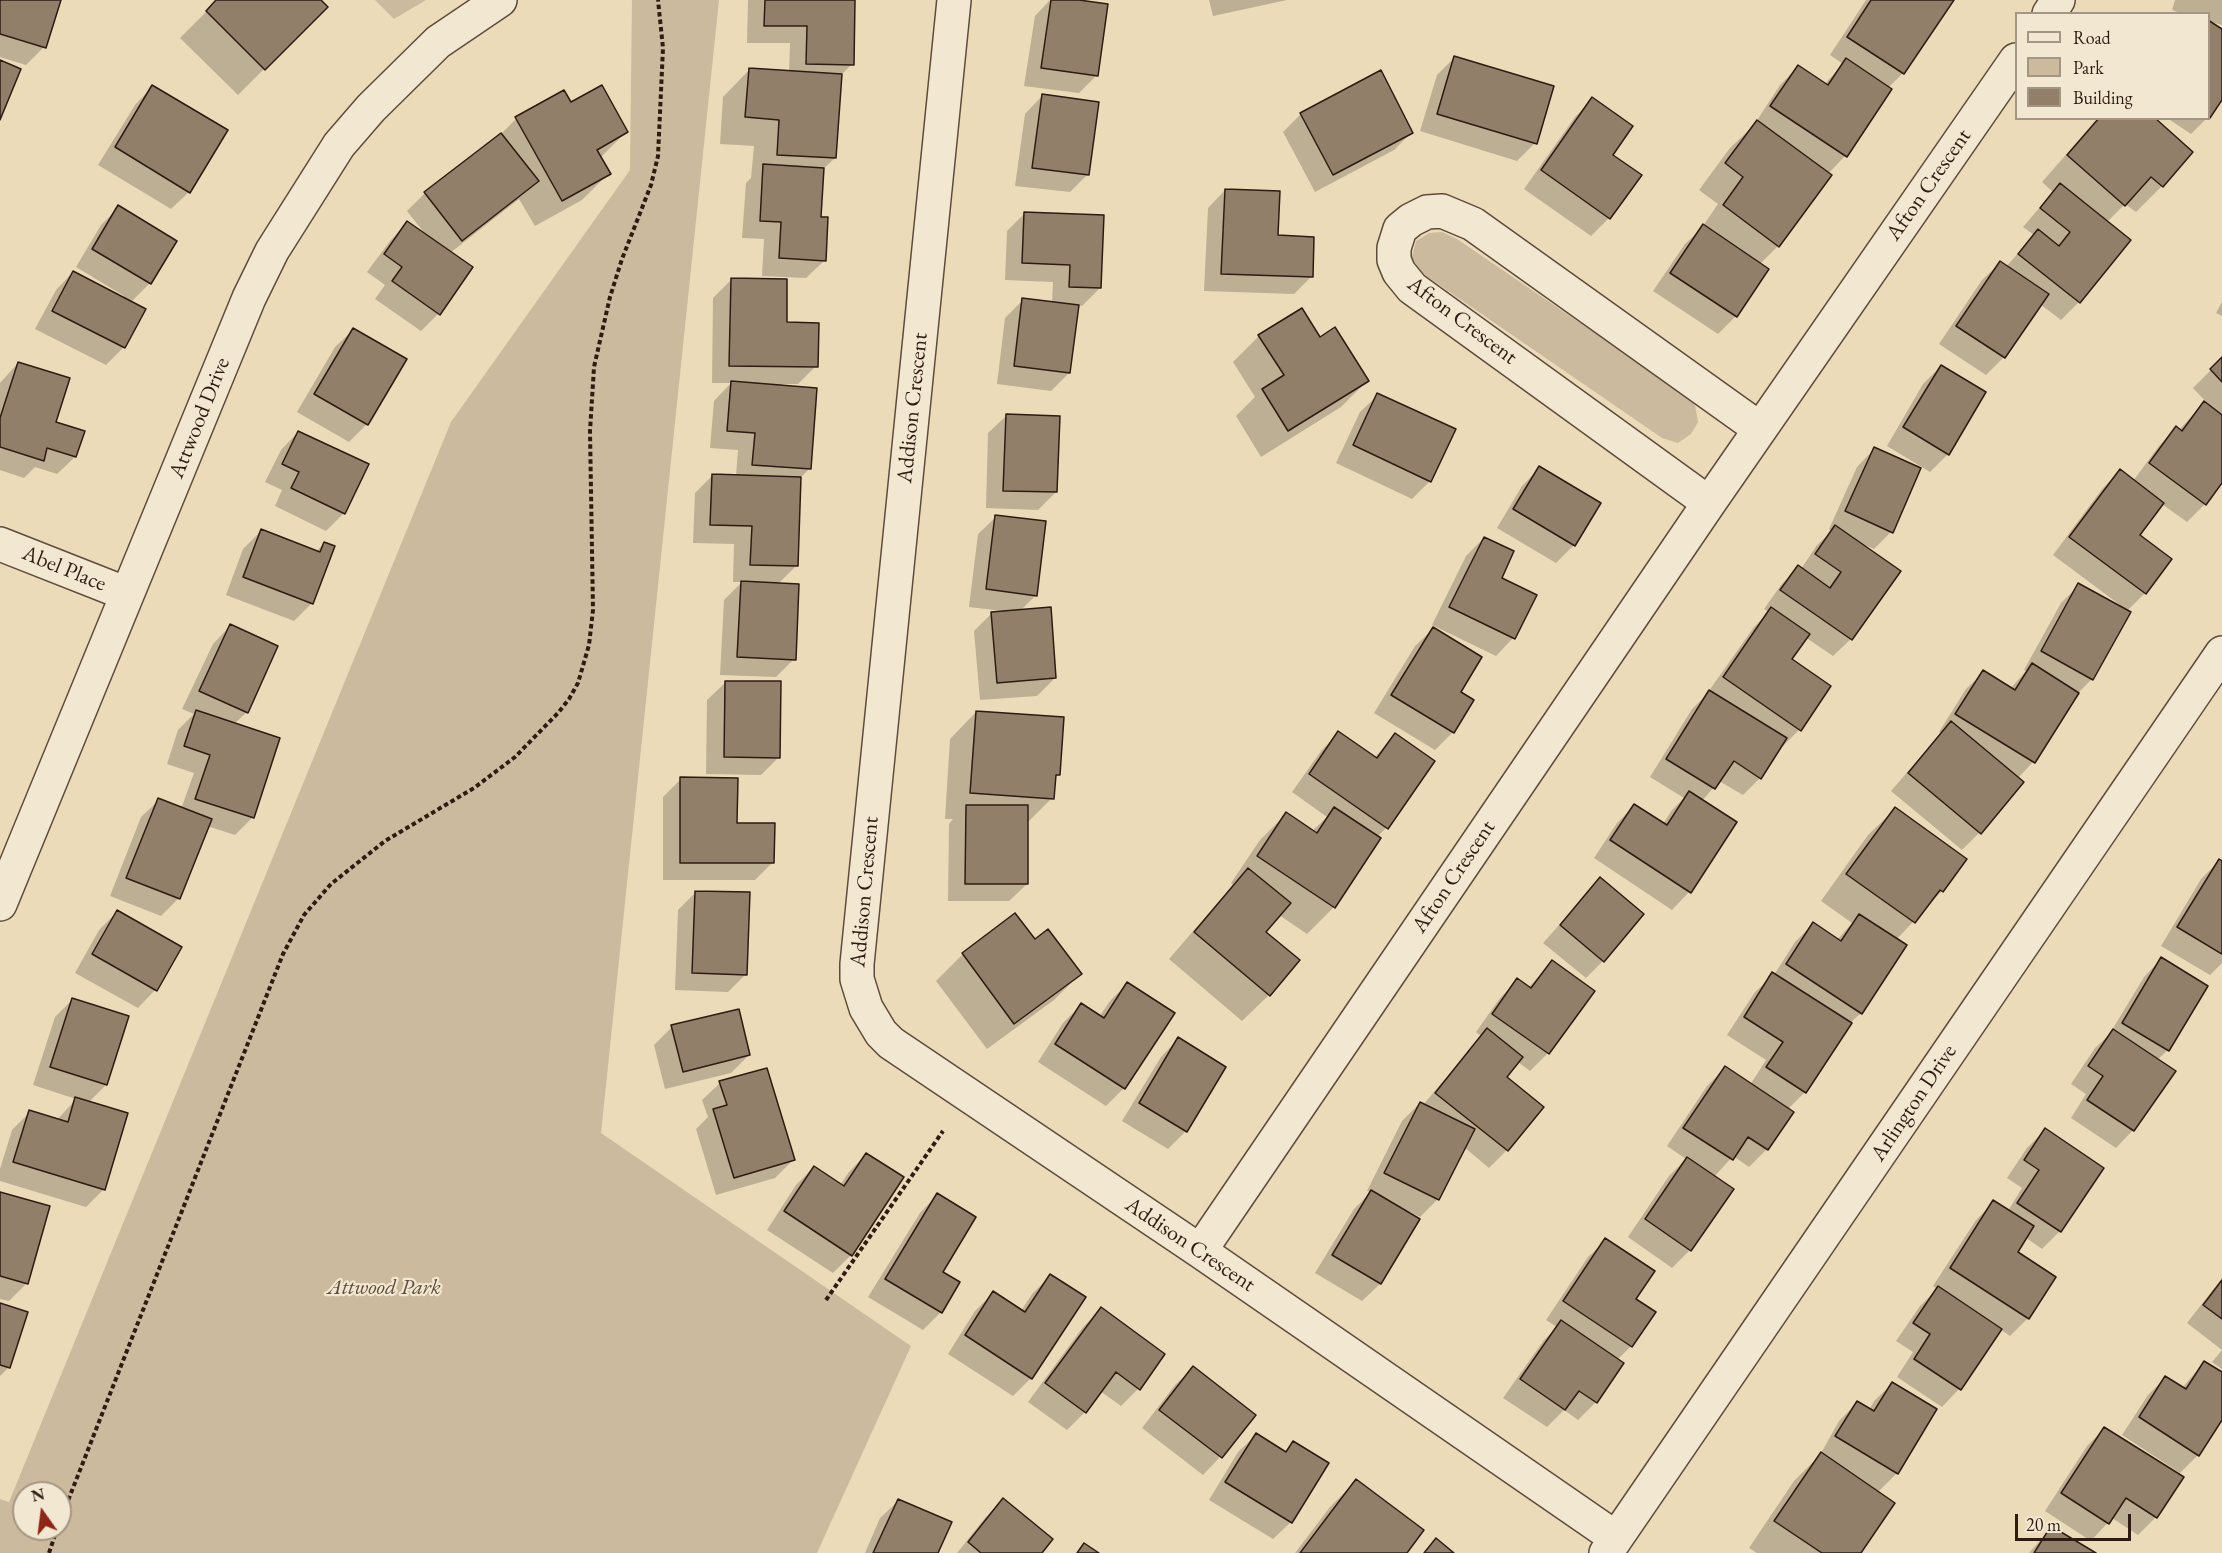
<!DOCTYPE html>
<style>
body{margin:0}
#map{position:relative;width:2222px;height:1553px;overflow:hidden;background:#ebdbb9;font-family:"EB Garamond",serif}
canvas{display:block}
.legend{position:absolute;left:2015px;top:12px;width:195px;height:108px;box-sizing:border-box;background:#f2e8d2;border:2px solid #a49685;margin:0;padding:8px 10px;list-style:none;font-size:18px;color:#2f1b12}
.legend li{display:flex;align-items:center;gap:12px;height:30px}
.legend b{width:30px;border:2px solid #a49685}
.north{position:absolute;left:12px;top:1481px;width:60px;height:60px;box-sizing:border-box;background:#f2e8d2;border:2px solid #a49685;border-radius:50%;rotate:346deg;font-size:16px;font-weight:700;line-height:24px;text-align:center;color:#2f1b12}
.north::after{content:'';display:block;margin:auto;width:21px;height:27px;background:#8f2418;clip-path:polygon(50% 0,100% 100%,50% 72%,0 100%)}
.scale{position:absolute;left:2015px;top:1514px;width:116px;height:27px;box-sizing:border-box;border:3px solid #2f1b12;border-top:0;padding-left:8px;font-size:18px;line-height:21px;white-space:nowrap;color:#2f1b12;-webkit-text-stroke:4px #f2e8d2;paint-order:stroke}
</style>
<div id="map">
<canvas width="2222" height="1553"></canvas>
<ul class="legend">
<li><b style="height:8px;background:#f2e8d2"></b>Road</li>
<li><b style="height:16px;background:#cbba9d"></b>Park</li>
<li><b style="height:16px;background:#917f69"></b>Building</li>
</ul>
<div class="north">N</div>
<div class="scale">20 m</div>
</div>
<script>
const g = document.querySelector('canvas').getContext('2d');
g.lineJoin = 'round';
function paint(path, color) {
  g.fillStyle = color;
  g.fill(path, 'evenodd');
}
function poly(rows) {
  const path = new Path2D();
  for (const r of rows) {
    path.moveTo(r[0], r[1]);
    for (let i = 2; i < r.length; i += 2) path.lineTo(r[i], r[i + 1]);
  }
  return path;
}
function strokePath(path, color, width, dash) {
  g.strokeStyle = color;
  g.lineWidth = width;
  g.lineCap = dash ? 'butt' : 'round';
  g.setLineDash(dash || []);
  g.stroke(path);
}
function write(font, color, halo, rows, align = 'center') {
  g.font = font + ' "EB Garamond",serif';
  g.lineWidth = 4.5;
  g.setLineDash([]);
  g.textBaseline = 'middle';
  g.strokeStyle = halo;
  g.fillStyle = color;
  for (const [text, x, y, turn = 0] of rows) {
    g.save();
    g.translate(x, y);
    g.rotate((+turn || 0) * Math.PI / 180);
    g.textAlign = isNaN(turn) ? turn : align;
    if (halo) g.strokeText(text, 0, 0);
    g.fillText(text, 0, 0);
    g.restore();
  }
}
paint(poly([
 [375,0,426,0,394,19],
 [632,0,719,0,601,1133,911,1346,817,1553,0,1553,0,1499,9,1502,451,422,630,170],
 [24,1493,60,1493,60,1529,24,1529],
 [1442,232,1457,239,1680,391,1695,405,1698,422,1691,434,1678,443,1662,438,1419,271,1412,257,1416,241,1429,233]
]), '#cbba9d');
paint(poly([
 [0,0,59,0,44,47,26,65,0,57],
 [218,0,319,0,326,7,238,95,180,38],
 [748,0,853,0,852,64,840,76,835,158,822,170,819,218,824,261,806,278,762,276,764,239,742,238,746,183,751,178,754,146,720,144,723,97,749,70,789,73,790,43,747,43],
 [1050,0,1069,0,1097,75,1079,93,1024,86,1035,16],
 [1209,0,1287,0,1213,16],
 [1866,0,1952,0,1903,73,1888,88,1890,90,1845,156,1828,174,1778,246,1760,264,1767,269,1736,316,1718,334,1653,291,1685,244,1701,229,1718,204,1699,190,1730,148,1754,125,1780,85,1798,67,1824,85,1843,64,1830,55],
 [2175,0,2222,0,2222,25,2208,21,2208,14,2183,14,2172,10],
 [1455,57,1535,143,1517,161,1420,131,1437,75],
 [152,87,189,192,171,209,98,165,135,105],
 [564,92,570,104,626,132,600,158,609,173,582,200,535,226,519,199,450,253,438,314,421,331,375,299,385,285,367,272,390,241,407,223,426,235,407,211,425,193,495,140,516,119],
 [1042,96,1088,174,1070,192,1015,186,1025,114],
 [1593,99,1611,155,1609,218,1591,236,1524,189,1575,117],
 [1301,114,1412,132,1394,150,1315,192,1283,132],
 [2098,118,2152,118,2162,186,2136,212,2125,204,2107,222,2129,240,2079,302,2061,320,2040,304,2004,357,1986,375,1939,344,1982,280,2000,263,2006,267,2034,235,2023,227,2053,192,2042,182],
 [2167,118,2207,118,2191,134],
 [1225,190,1276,236,1311,277,1294,294,1204,291,1208,208],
 [119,207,150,283,131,302,124,347,106,365,35,329,56,290,73,272,123,298,124,296,76,267,101,225],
 [1025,213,1100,288,1082,306,1077,305,1069,373,1051,391,997,384,1005,318,1023,300,1052,303,1053,282,1005,280,1007,231],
 [731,280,785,323,816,366,798,384,782,384,810,468,800,478,797,565,778,584,794,659,776,677,720,675,724,600,742,582,733,582,734,544,693,543,695,493,712,476,736,476,738,450,710,448,714,401,731,383,712,383,713,298],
 [2222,302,2222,316,2216,313],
 [353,330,367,424,349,442,297,412,335,347],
 [1259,336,1367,381,1341,407,1261,457,1236,416,1255,397,1233,362],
 [2222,359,2222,481,2205,504,2187,522,2162,504,2138,536,2170,560,2145,593,2127,611,2092,679,2076,695,2033,762,2018,778,1979,833,1962,850,1891,791,1941,733,1939,732,1966,689,1984,672,2010,689,2026,671,2024,670,2061,603,2079,585,2119,607,2120,605,2053,555,2102,489,2120,471,2133,481,2159,446,2176,428,2179,430,2204,403,2212,408,2193,388],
 [18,363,75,457,57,474,35,467,24,478,0,470,0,383],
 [1941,366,1948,454,1930,472,1887,446,1923,384],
 [1378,395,1430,481,1412,499,1336,463,1360,412],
 [1006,416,1056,492,1038,510,986,508,988,433],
 [298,432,344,513,326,531,275,506,282,490,265,482,281,450],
 [1874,449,1891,532,1874,549,1864,545,1851,639,1833,656,1805,637,1790,659,1799,730,1782,747,1780,746,1760,778,1743,795,1719,781,1702,801,1689,892,1672,910,1594,858,1617,823,1634,806,1663,824,1672,810,1684,798,1650,777,1692,709,1706,695,1754,627,1769,612,1764,609,1781,585,1798,567,1801,569,1817,545,1832,531,1829,529,1857,467],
 [1540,468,1574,545,1556,563,1497,528,1522,486],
 [996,517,1036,595,1020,611,1055,678,1037,696,980,700,974,631,992,613,1003,611,969,607,978,534],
 [261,531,316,552,324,543,312,603,294,621,226,595,243,549],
 [1484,538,1500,579,1535,595,1513,638,1496,656,1432,625,1466,556],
 [230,626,276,647,246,713,234,724,253,817,235,835,207,826,179,898,161,916,110,896,141,817,159,800,181,809,194,773,167,764,178,730,194,714,182,709,213,644],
 [1433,629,1453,732,1435,750,1374,713,1415,646],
 [725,683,779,757,761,775,706,774,707,700],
 [976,712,1058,774,1054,779,1052,798,1027,823,1027,884,1009,901,948,901,949,824,953,819,945,819,950,739],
 [1339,733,1374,758,1395,735,1433,761,1386,828,1377,837,1334,907,1307,934,1279,915,1264,933,1269,995,1242,1021,1169,959,1233,885,1231,883,1260,840,1286,814,1312,831,1327,817,1292,792,1321,751],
 [681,779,773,862,755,880,663,880,663,797],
 [1895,809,1942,891,1896,940,1861,1013,1849,1024,1805,1092,1788,1109,1792,1112,1767,1149,1749,1167,1733,1156,1714,1177,1690,1250,1672,1268,1628,1237,1669,1176,1686,1159,1667,1146,1707,1086,1725,1068,1750,1085,1766,1060,1727,1035,1755,992,1774,975,1795,942,1813,924,1837,940,1852,923,1821,901,1868,835],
 [2219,861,2222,863,2222,963,2210,975,2161,946,2201,879],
 [1600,879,1603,961,1586,978,1543,943],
 [696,892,746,974,728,992,675,990,678,910],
 [117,912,180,947,155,990,138,1008,75,973,99,930],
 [1015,915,1035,941,1080,974,1054,1000,987,1049,936,981,963,954],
 [2161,959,2168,1050,2157,1060,2133,1130,2116,1148,2071,1118,2086,1094,2071,1084,2095,1048,2109,1035,2144,977],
 [1552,962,1548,1053,1530,1071,1518,1062,1505,1078,1507,1150,1489,1168,1464,1147,1438,1199,1420,1217,1406,1210,1405,1212,1418,1220,1380,1284,1362,1301,1315,1273,1354,1209,1371,1192,1367,1191,1402,1121,1420,1103,1423,1105,1481,1036,1476,1032,1500,998,1518,980,1528,988],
 [1127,984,1173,1013,1124,1088,1106,1106,1038,1062,1063,1023,1081,1005,1099,1017,1110,1001],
 [73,999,127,1017,106,1085,88,1103,104,1189,86,1207,0,1181,0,1169,12,1130,30,1112,57,1120,76,1099,33,1085,55,1017],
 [672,1027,749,1055,731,1073,665,1089,654,1045],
 [1178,1039,1186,1131,1168,1149,1122,1121,1161,1057],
 [720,1083,793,1160,775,1178,716,1195,696,1129,708,1117,702,1100],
 [2045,1130,2060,1231,2042,1249,2025,1237,2016,1252,2028,1318,2010,1336,2000,1329,1959,1389,1942,1407,1897,1377,1913,1352,1896,1341,1920,1306,1937,1289,1933,1286,1976,1220,1994,1202,2008,1211,2022,1188,2007,1178,2027,1148],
 [866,1154,851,1255,833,1273,767,1230,796,1185,814,1167,840,1185,849,1172],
 [0,1194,27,1283,9,1301,0,1299],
 [937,1195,941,1273,958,1283,941,1312,923,1330,868,1297,920,1213],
 [1606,1240,1634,1299,1654,1312,1631,1346,1617,1360,1622,1364,1596,1402,1578,1420,1564,1410,1547,1427,1503,1398,1544,1340,1557,1327,1546,1320,1588,1257],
 [1050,1276,1084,1298,1031,1378,1013,1396,948,1354,975,1311,993,1293,1021,1311,1032,1294],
 [2222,1278,2222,1369,2212,1362,2222,1350,2187,1323],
 [0,1305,9,1367,0,1376],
 [1101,1309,1138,1389,1121,1406,1100,1391,1085,1412,1067,1430,1028,1402,1083,1327],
 [2204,1363,2222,1374,2222,1417,2198,1455,2180,1473,2122,1435,2148,1395,2165,1378,2182,1388],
 [1193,1368,1254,1415,1220,1457,1203,1475,1142,1428,1175,1385],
 [1892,1384,1897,1473,1877,1493,1859,1553,1757,1553,1749,1548,1794,1481,1820,1455,1839,1421,1857,1403,1869,1410,1874,1401],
 [2105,1428,2182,1478,2156,1517,2138,1535,2112,1518,2091,1541,2045,1511,2087,1446],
 [1256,1435,1284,1452,1293,1443,1291,1522,1273,1539,1209,1500,1238,1452],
 [1356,1481,1405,1553,1295,1553,1330,1507],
 [1003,1500,1040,1553,957,1553,985,1518],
 [898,1501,936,1553,865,1553,880,1518],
 [2051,1528,2093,1553,2029,1553]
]), '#0003');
const building = poly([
 [0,0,61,0,46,48,0,34,0,0],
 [216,0,321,0,328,7,265,70,206,11,216,0],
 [765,0,855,0,854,65,806,64,807,26,764,26,765,0],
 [1051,0,1079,0,1108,4,1098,76,1041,68,1051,0],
 [1871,0,1954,0,1904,74,1847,37,1871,0],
 [2208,20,2222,29,2222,100,2210,118,2208,117,2208,20],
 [1454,56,1554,86,1537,144,1437,114,1454,56],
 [1846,58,1892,89,1847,157,1770,106,1798,65,1828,85,1846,58],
 [0,60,21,69,0,120,0,60],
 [749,68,842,74,836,158,777,155,779,120,745,117,749,68],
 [1381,70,1413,133,1333,175,1300,113,1381,70],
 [152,85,228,130,190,193,115,147,152,85],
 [602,85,628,132,597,150,611,174,562,201,515,117,564,90,571,102,602,85],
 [1042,94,1099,102,1089,175,1032,168,1042,94],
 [1592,97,1633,126,1613,155,1642,175,1610,219,1541,170,1592,97],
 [2099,118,2155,118,2193,152,2163,187,2151,177,2125,206,2067,155,2099,118],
 [1757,120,1832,175,1779,247,1723,205,1743,177,1725,163,1757,120],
 [501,133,539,181,462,241,424,192,501,133],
 [763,164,824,168,821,217,828,217,826,261,779,258,781,222,760,221,763,164],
 [2060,183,2131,240,2080,303,2018,254,2038,229,2059,246,2070,232,2040,208,2060,183],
 [1225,189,1280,191,1278,235,1314,237,1313,277,1221,274,1225,189],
 [118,205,177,241,151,284,92,249,118,205],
 [1024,212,1104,215,1101,288,1069,287,1070,265,1022,263,1024,212],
 [407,221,473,267,440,315,392,281,402,267,384,254,407,221],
 [1703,224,1769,269,1737,317,1670,273,1703,224],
 [2000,261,2049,294,2005,358,1956,326,2000,261],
 [73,271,146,309,125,348,52,311,73,271],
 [731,278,787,279,787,322,819,323,818,367,729,366,731,278],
 [1022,298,1079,305,1070,373,1014,366,1022,298],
 [1302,308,1320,337,1335,327,1369,381,1288,431,1262,389,1284,375,1258,335,1302,308],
 [353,328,407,359,368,425,314,394,353,328],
 [2222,357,2222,382,2210,369,2222,357],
 [18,362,70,378,56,422,85,431,76,457,47,448,44,461,0,447,0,418,18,362],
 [1941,365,1986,392,1949,455,1903,427,1941,365],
 [731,381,817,388,811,469,752,465,755,433,727,431,731,381],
 [1377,393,1456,429,1431,482,1353,445,1377,393],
 [2204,401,2222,415,2222,483,2206,505,2149,463,2176,426,2182,431,2204,401],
 [1006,414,1060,416,1057,492,1003,491,1006,414],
 [298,431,369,464,345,514,291,488,299,472,282,464,298,431],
 [1874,447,1921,468,1893,533,1845,511,1874,447],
 [1539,466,1601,503,1575,546,1513,509,1539,466],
 [2120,469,2164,503,2140,535,2172,559,2146,594,2069,537,2120,469],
 [712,474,801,477,798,566,750,565,752,526,710,525,712,474],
 [995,515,1046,521,1037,596,986,589,995,515],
 [1835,525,1901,571,1852,640,1780,590,1798,565,1830,588,1841,572,1815,554,1835,525],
 [261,529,320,552,324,542,335,546,313,604,243,577,261,529],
 [1484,537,1514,551,1502,578,1537,595,1515,639,1449,607,1484,537],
 [741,581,799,584,796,660,737,657,741,581],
 [2078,583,2131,612,2093,680,2041,651,2078,583],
 [1051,607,1056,678,997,683,991,612,1051,607],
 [1771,607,1810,634,1792,659,1831,686,1801,731,1723,677,1771,607],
 [230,624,278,646,248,713,199,691,230,624],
 [1433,627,1482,657,1461,692,1474,700,1454,733,1391,695,1433,627],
 [2032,663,2079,693,2035,763,1955,714,1983,670,2015,690,2032,663],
 [725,681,781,681,780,758,724,757,725,681],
 [1709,690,1787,738,1761,779,1734,761,1715,789,1666,759,1709,690],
 [196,710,280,738,254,818,195,799,210,755,184,746,196,710],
 [976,711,1064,717,1060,775,1056,775,1054,799,970,793,976,711],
 [1951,721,2024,782,1981,834,1908,773,1951,721],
 [1338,731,1377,758,1395,733,1435,761,1388,829,1309,774,1338,731],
 [680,777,738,778,737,823,775,823,774,863,680,863,680,777],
 [1689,791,1737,822,1691,893,1610,840,1634,804,1667,825,1689,791],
 [158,798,212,819,180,899,126,878,158,798],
 [966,805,1028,805,1028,884,965,884,966,805],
 [1334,807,1381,838,1335,908,1257,856,1286,812,1317,833,1334,807],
 [1895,807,1967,859,1943,892,1940,890,1915,923,1846,874,1895,807],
 [2219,859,2222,861,2222,954,2177,927,2219,859],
 [1248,868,1291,903,1266,932,1300,960,1270,996,1194,932,1248,868],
 [1600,877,1644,914,1604,962,1560,925,1600,877],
 [695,891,750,892,747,975,692,973,695,891],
 [117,910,182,947,157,991,92,954,117,910],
 [1015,913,1035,939,1048,929,1082,974,1014,1024,962,953,1015,913],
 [1859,914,1907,945,1862,1014,1786,964,1813,922,1841,941,1859,914],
 [2161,957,2208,986,2169,1051,2122,1023,2161,957],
 [1552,960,1595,991,1549,1054,1492,1014,1517,978,1531,988,1552,960],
 [1772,972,1852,1023,1806,1093,1766,1067,1783,1042,1744,1017,1772,972],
 [1127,982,1175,1013,1125,1089,1055,1044,1081,1003,1104,1018,1127,982],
 [72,998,129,1016,107,1085,50,1067,72,998],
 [739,1009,750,1055,683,1072,671,1025,739,1009],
 [1487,1028,1523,1057,1507,1077,1544,1107,1508,1151,1435,1093,1487,1028],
 [2113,1029,2176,1071,2134,1131,2087,1100,2103,1076,2088,1066,2113,1029],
 [1178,1037,1226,1067,1187,1132,1139,1103,1178,1037],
 [1725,1066,1794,1112,1768,1150,1748,1137,1733,1160,1683,1128,1725,1066],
 [767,1068,795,1160,734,1178,713,1109,727,1105,719,1081,767,1068],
 [75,1097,128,1113,105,1190,13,1162,29,1110,68,1122,75,1097],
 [1420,1102,1475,1129,1439,1200,1384,1173,1420,1102],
 [2045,1128,2104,1168,2061,1232,2017,1203,2039,1170,2024,1160,2045,1128],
 [866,1153,904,1177,852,1256,784,1211,814,1166,844,1186,866,1153],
 [1687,1157,1734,1189,1691,1251,1645,1219,1687,1157],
 [1371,1190,1420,1219,1381,1284,1332,1255,1371,1190],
 [0,1192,50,1206,28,1284,0,1276,0,1192],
 [937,1193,976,1217,943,1272,960,1282,942,1313,885,1279,937,1193],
 [1993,1200,2034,1226,2018,1252,2056,1277,2029,1319,1950,1268,1993,1200],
 [1605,1238,1655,1271,1636,1299,1656,1312,1632,1347,1563,1301,1605,1238],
 [1050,1274,1086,1297,1032,1379,965,1335,993,1291,1025,1312,1050,1274],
 [2222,1280,2222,1319,2203,1305,2222,1280],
 [1938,1286,2002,1329,1961,1390,1914,1359,1930,1334,1913,1323,1938,1286],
 [0,1303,28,1312,10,1368,0,1365,0,1303],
 [1101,1307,1165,1354,1140,1390,1116,1372,1086,1413,1045,1383,1101,1307],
 [1561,1320,1624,1363,1597,1403,1579,1391,1565,1410,1520,1379,1561,1320],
 [2204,1361,2222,1372,2222,1420,2199,1456,2139,1417,2165,1376,2186,1389,2204,1361],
 [1193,1366,1256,1415,1222,1458,1159,1410,1193,1366],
 [1892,1382,1937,1409,1898,1474,1835,1436,1857,1401,1874,1411,1892,1382],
 [2104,1427,2184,1477,2157,1518,2126,1498,2109,1524,2061,1493,2104,1427],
 [1256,1433,1286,1452,1293,1441,1329,1463,1292,1523,1225,1482,1256,1433],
 [1821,1452,1895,1503,1861,1553,1822,1553,1774,1521,1821,1452],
 [1356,1479,1424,1530,1407,1553,1300,1553,1356,1479],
 [1003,1498,1053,1539,1042,1553,981,1553,968,1542,1003,1498],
 [898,1499,952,1522,938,1553,873,1553,898,1499],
 [2051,1526,2096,1553,2034,1553,2051,1526],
 [1436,1538,1454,1553,1424,1553,1436,1538],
 [1084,1543,1099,1553,1077,1553,1084,1543]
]);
paint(building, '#917f69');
strokePath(building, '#2f1b12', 1.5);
const minor = poly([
 [954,0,857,964,857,979,866,1008,881,1033,891,1043,1200,1251,1616,1538],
 [2049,14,2058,0],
 [1709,503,1412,288,1399,272,1394,260,1394,248,1400,229,1411,220,1427,212,1442,211,1473,224,1760,429],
 [0,544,127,594],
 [0,904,249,298,272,251,339,145,371,108,438,42,500,0],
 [1200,1251,1709,503,2016,60],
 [1606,1553,2222,653]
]);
strokePath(minor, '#5e4b3c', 36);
strokePath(poly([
 [826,1300,943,1131],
 [60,1521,283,954,304,915,331,884,385,841,474,788,515,757,558,713,569,699,578,683,589,645,593,610,590,431,594,367,610,297,622,259,651,185,658,156,663,48,658,0],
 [49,1553,57,1529]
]), '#2f1b12', 4, [4.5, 3]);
strokePath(minor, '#f2e8d2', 33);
write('22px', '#2f1b12', '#f2e8d2', [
 ["Afton Crescent",1929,185,-55],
 ["Afton Crescent",1462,321,37],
 ["Addison Crescent",913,408,-84],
 ["Attwood Drive",200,418,-68],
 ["Abel Place",64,569,22],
 ["Afton Crescent",1454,877,-56],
 ["Addison Crescent",865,892,-85],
 ["Arlington Drive",1914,1103,-56],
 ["Addison Crescent",1190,1245,34]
]);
write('italic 22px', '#5e4b3c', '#f2e8d2', [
 ["Attwood Park",384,1288]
]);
</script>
